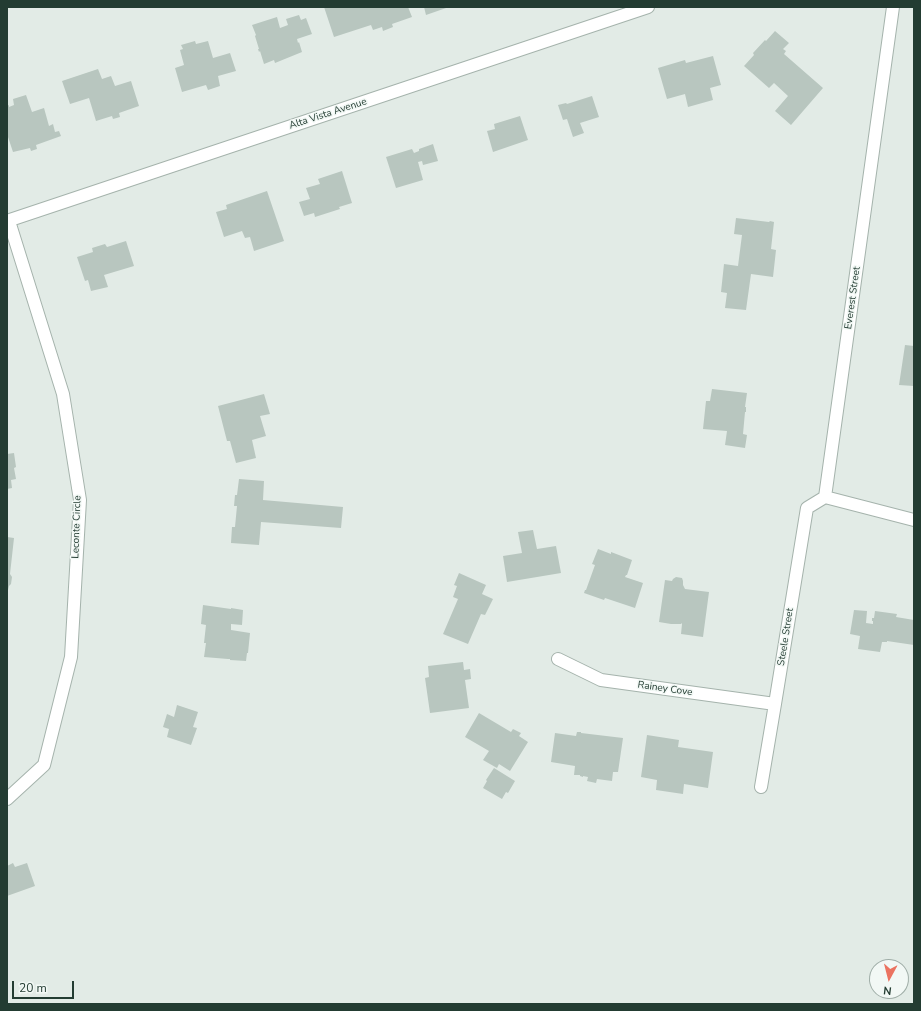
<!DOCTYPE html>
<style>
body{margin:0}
#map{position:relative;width:921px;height:1011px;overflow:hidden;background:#e2ebe6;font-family:"Nunito Sans",sans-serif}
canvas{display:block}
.frame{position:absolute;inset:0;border:8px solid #233c32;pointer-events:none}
.north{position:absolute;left:869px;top:959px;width:40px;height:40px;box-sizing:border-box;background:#f2f8f5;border:1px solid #9fada7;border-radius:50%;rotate:187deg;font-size:11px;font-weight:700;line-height:16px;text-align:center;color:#233c32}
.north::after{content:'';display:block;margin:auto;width:14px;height:18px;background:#eb7361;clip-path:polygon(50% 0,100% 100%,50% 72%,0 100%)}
.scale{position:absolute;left:12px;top:981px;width:62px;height:18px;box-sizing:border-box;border:2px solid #233c32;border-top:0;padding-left:5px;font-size:12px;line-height:14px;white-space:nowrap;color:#233c32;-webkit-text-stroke:3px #f2f8f5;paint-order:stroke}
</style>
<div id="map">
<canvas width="921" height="1011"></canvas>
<div class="frame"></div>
<div class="north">N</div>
<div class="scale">20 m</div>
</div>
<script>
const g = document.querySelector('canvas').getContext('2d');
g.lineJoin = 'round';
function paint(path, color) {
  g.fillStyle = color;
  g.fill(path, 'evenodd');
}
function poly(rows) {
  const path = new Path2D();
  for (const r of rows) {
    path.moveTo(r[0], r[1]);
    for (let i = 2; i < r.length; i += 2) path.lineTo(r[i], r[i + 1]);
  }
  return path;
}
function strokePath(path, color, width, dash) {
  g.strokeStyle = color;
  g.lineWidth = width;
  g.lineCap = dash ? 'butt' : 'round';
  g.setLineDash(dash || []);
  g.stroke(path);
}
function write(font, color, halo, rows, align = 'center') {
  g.font = font + ' "Nunito Sans",sans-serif';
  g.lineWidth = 3;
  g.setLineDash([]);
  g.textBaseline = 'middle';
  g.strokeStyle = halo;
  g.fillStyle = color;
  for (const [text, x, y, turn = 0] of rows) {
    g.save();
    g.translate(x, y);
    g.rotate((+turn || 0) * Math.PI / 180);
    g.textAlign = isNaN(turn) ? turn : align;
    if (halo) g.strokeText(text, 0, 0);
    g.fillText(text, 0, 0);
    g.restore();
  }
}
paint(poly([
 [324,7,408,7,412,17,392,24,393,27,383,31,382,27,373,30,371,25,334,37],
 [424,7,449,7,426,15],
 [299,15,301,20,306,18,312,34,297,39,298,43,299,42,302,52,275,63,274,60,264,64,260,51,259,52,258,49,259,49,255,36,256,35,252,25,277,17,280,28,288,25,286,19],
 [775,31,789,43,783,49,786,51,784,54,823,88,791,125,775,111,788,96,774,83,769,88,744,66,754,55,753,53,765,40,766,41],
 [195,41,196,44,208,41,213,58,230,53,236,71,218,76,220,86,208,90,206,85,182,92,175,68,184,65,180,50,183,49,181,45],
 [713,56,721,85,710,88,713,100,688,107,685,94,667,99,658,68,685,60,686,63],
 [98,69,102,79,111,76,115,86,131,81,139,106,119,113,120,117,113,119,112,116,96,121,89,98,70,104,62,81],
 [26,95,32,112,44,108,49,126,53,124,55,132,59,131,61,136,36,145,37,149,31,151,30,148,13,152,7,134,7,106,9,105,9,107,14,105,13,99],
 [592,96,599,117,580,123,584,133,573,137,567,119,563,120,558,105,566,103,567,104],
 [520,116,528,140,493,152,487,131,495,129,494,124],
 [433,144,438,161,423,165,422,161,418,162,423,180,396,188,386,157,412,149,414,153,419,151,419,149],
 [342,171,352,203,339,207,340,209,315,217,314,213,304,216,299,202,310,199,306,188,320,184,318,179],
 [267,191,284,241,254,251,250,237,245,238,242,231,224,237,216,212,227,209,226,205],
 [736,218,769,222,770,221,774,222,771,249,776,250,773,277,751,274,746,310,725,308,727,293,721,292,724,264,738,266,742,235,734,234],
 [126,241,134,266,104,275,108,287,91,291,88,280,85,281,77,257,93,252,92,248,105,244,107,247],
 [905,345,914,346,914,386,899,385],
 [712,389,747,393,745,407,746,407,746,412,745,412,743,434,747,435,745,448,725,445,727,431,703,429,706,401,710,401],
 [264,394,270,414,260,416,266,436,252,440,256,458,236,463,230,441,227,441,218,406],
 [14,453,16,467,14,468,16,479,11,480,12,488,7,489,7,454],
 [239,479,264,481,263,500,343,507,341,528,261,522,259,545,231,543,232,527,235,527,237,506,234,506,235,495,237,495],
 [533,530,537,549,556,546,561,573,507,582,503,556,522,553,518,532],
 [7,537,14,538,10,574,12,577,11,584,9,586,8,590,7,590],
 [598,549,611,554,611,552,632,560,627,575,626,575,625,577,643,583,635,608,605,598,604,600,584,593,585,590,586,590,595,565,592,564],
 [459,573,486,585,482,594,493,599,485,615,481,614,468,644,443,634,458,599,453,597,457,586,454,585],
 [676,577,682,578,683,581,683,585,685,589,709,592,703,637,681,634,682,624,681,623,681,624,671,624,659,622,665,580,672,581,673,579],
 [203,605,231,609,231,608,243,610,242,625,231,624,231,630,250,633,248,653,247,653,246,661,230,660,230,659,228,659,204,657,206,643,204,643,206,625,201,624],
 [854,610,867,611,866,623,873,624,873,621,872,621,872,618,874,618,875,611,897,614,896,617,914,620,914,645,887,641,887,642,882,642,880,652,858,649,860,636,850,634],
 [463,662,464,670,470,669,471,679,465,680,469,708,430,713,425,678,429,677,428,666],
 [177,705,198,712,193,727,197,728,191,745,167,737,169,729,163,727,167,714,174,717],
 [479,713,511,732,513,729,521,733,519,736,528,742,510,771,499,764,497,768,483,760,489,751,465,737],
 [577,732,581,732,581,733,623,738,618,772,613,772,612,781,597,779,596,783,587,781,588,777,583,776,583,777,580,776,580,775,574,775,575,766,551,762,555,733,576,736],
 [647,735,679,740,678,747,713,752,708,788,684,784,683,794,656,790,657,780,641,777],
 [494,768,515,781,508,793,506,792,502,799,483,788,487,781,486,780],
 [13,863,15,867,27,863,35,886,7,896,7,866]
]), '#b8c6bf');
const street = poly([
 [7,221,648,7],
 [825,497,893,7],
 [825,497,914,520],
 [558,659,601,680,775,704],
 [761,787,775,704,807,508,825,497],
 [7,799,44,765,71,657,80,500,63,394,9,221]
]);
strokePath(street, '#a5b3ac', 14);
strokePath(street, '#fff', 12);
write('10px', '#233c32', '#f2f8f5', [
 ["Alta Vista Avenue",328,114,-18],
 ["Everest Street",853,298,-82],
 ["Leconte Circle",77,527,-88],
 ["Steele Street",786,637,-81],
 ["Rainey Cove",665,689,8]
]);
</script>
